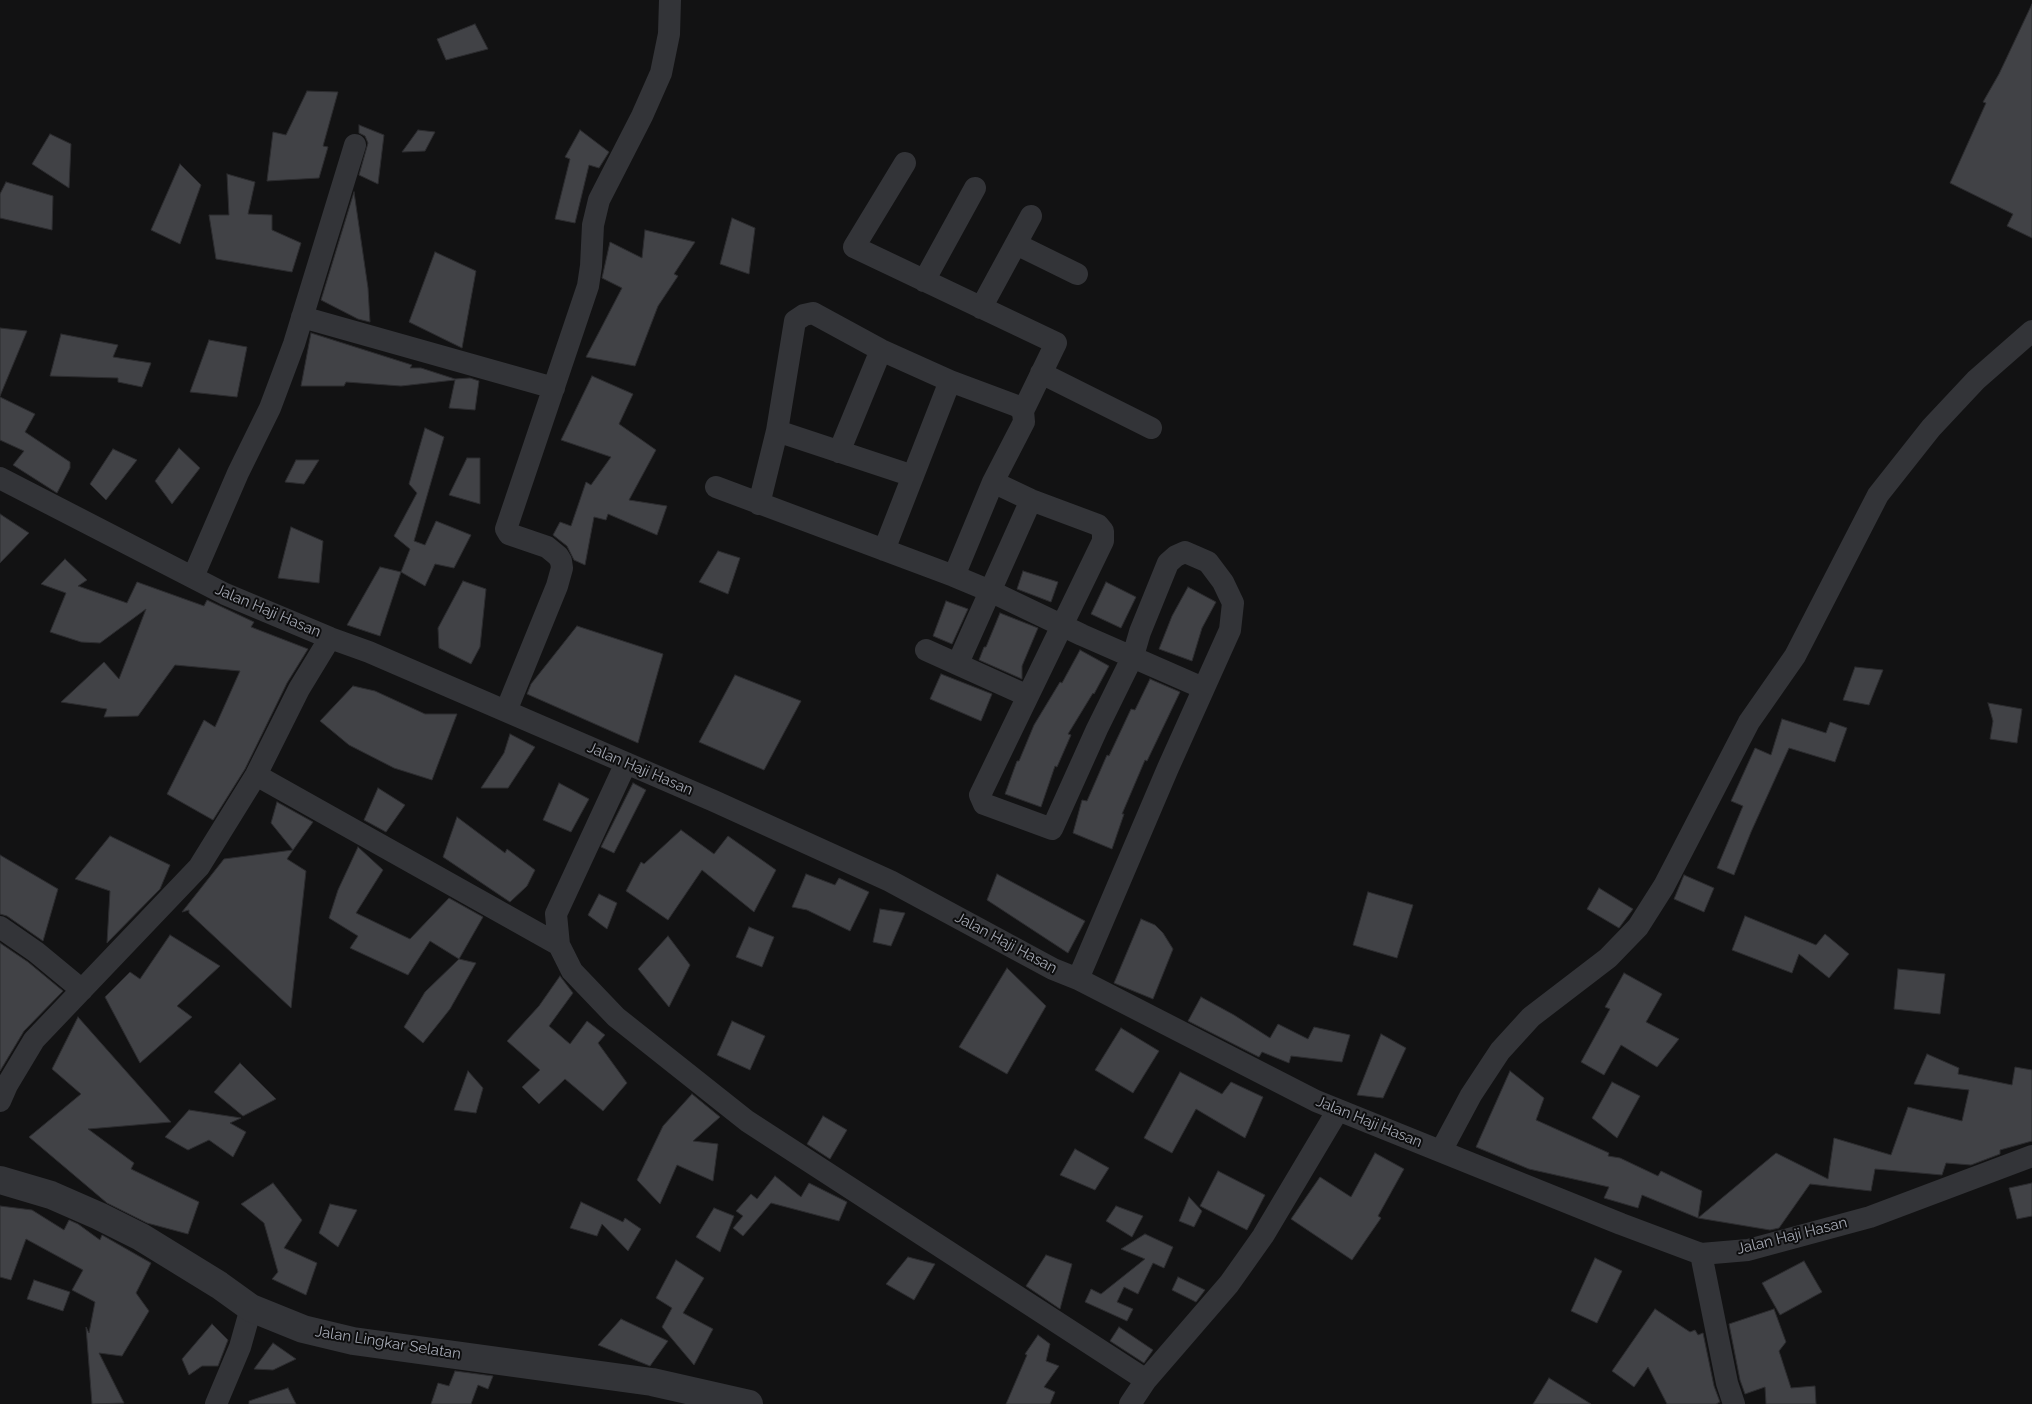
<!DOCTYPE html>
<style>
body{margin:0}
canvas{display:block;background:#121213}
</style>
<canvas width="2032" height="1404"></canvas>
<script>
const g = document.querySelector('canvas').getContext('2d');
g.lineJoin = 'round';
function paint(path, color) {
  g.fillStyle = color;
  g.fill(path, 'evenodd');
}
function poly(rows) {
  const path = new Path2D();
  for (const r of rows) {
    path.moveTo(r[0], r[1]);
    for (let i = 2; i < r.length; i += 2) path.lineTo(r[i], r[i + 1]);
  }
  return path;
}
function strokePath(path, color, width, dash) {
  g.strokeStyle = color;
  g.lineWidth = width;
  g.lineCap = dash ? 'butt' : 'round';
  g.setLineDash(dash || []);
  g.stroke(path);
}
function write(font, color, halo, rows, align = 'center') {
  g.font = font + ' Raleway,sans-serif';
  g.lineWidth = 4;
  g.setLineDash([]);
  g.textBaseline = 'middle';
  g.strokeStyle = halo;
  g.fillStyle = color;
  for (const [text, x, y, turn = 0] of rows) {
    g.save();
    g.translate(x, y);
    g.rotate((+turn || 0) * Math.PI / 180);
    g.textAlign = isNaN(turn) ? turn : align;
    if (halo) g.strokeText(text, 0, 0);
    g.fillText(text, 0, 0);
    g.restore();
  }
}
const building = poly([
 [2032,4,2032,238,2007,226,2013,214,1950,183,1986,103,1983,102,1999,74,2032,4],
 [475,24,488,49,446,60,437,39,475,24],
 [307,91,338,92,323,146,328,147,319,178,267,181,273,132,286,135,307,91],
 [359,125,384,135,378,184,359,175,368,143,365,136,359,133,359,125],
 [418,130,435,132,425,151,402,152,418,130],
 [580,130,609,152,599,168,589,165,575,223,555,219,570,159,565,157,580,130],
 [50,134,71,144,69,188,32,164,50,134],
 [180,164,201,185,180,244,151,230,180,164],
 [227,174,255,182,248,214,272,215,272,230,301,243,292,272,216,259,209,215,229,215,227,174],
 [6,182,53,196,52,230,0,218,0,194,6,182],
 [354,192,368,288,370,322,358,319,321,300,354,192],
 [732,218,755,228,749,274,720,264,732,218],
 [645,230,695,242,674,274,678,276,658,306,635,366,586,357,622,288,602,278,610,242,642,258,645,230],
 [435,252,476,271,462,348,409,322,435,252],
 [0,328,27,331,0,396,0,328],
 [311,333,412,365,410,368,421,368,455,379,470,378,479,381,475,410,449,408,455,380,401,386,346,382,344,386,301,386,311,333],
 [61,334,118,345,113,357,151,363,142,387,118,382,118,378,50,376,61,334],
 [209,340,247,347,237,397,190,392,209,340],
 [592,376,633,394,619,424,656,450,629,500,667,506,657,535,608,514,606,520,594,517,585,565,574,560,567,546,553,535,560,522,571,526,586,482,591,485,611,457,561,440,592,376],
 [0,397,35,414,25,432,70,462,70,468,57,493,13,465,24,451,0,440,0,397],
 [425,428,444,437,414,541,425,545,436,521,471,535,454,568,435,564,425,586,401,572,410,549,394,536,417,493,409,484,425,428],
 [179,448,200,468,172,504,155,481,179,448],
 [113,449,137,460,106,500,90,484,113,449],
 [467,458,480,458,480,504,449,495,467,458],
 [296,460,319,460,304,484,285,482,296,460],
 [0,514,29,533,0,563,0,514],
 [291,527,323,541,319,583,278,578,291,527],
 [718,551,740,558,728,594,699,582,718,551],
 [65,559,87,580,78,586,127,603,137,582,204,606,207,600,254,622,251,627,308,649,287,683,245,769,213,820,167,794,204,720,215,727,240,671,175,665,138,716,104,717,107,709,61,702,104,662,119,679,146,609,100,643,81,642,50,632,66,593,41,584,65,559],
 [380,567,401,572,380,636,347,625,380,567],
 [1023,571,1058,582,1051,602,1017,589,1023,571],
 [463,581,486,589,480,647,471,664,439,648,438,628,463,581],
 [1106,582,1136,597,1121,628,1091,614,1106,582],
 [1188,587,1216,602,1202,628,1192,661,1159,649,1172,616,1188,587],
 [946,601,968,609,952,644,933,636,946,601],
 [1000,613,1038,628,1022,666,1022,679,979,660,984,647,986,647,1000,613],
 [577,626,663,654,638,743,527,694,531,684,577,626],
 [1080,650,1109,666,1094,694,1093,693,1068,734,1071,735,1057,767,1055,766,1041,807,1005,794,1017,761,1019,761,1034,725,1060,682,1062,683,1080,650],
 [1855,667,1883,670,1869,705,1843,700,1855,667],
 [941,674,992,694,981,721,930,699,941,674],
 [735,675,801,701,764,770,699,742,735,675],
 [1150,679,1180,692,1147,761,1145,760,1122,814,1124,814,1112,849,1073,833,1082,800,1087,801,1107,755,1109,756,1131,709,1135,710,1150,679],
 [353,686,375,691,425,714,457,714,432,780,394,768,349,745,320,721,353,686],
 [1988,703,2022,709,2017,743,1990,739,1993,721,1988,703],
 [1782,719,1826,733,1830,722,1847,728,1835,762,1789,748,1751,832,1734,875,1717,868,1743,806,1731,801,1755,748,1771,755,1782,719],
 [510,734,535,747,508,788,481,788,504,753,510,734],
 [559,783,589,799,571,832,543,820,559,783],
 [633,783,646,790,614,853,601,847,633,783],
 [378,788,405,805,386,832,364,820,378,788],
 [277,802,313,822,293,850,271,823,277,802],
 [457,817,505,853,507,849,535,870,527,886,510,902,443,857,457,817],
 [681,830,714,854,728,836,776,870,754,912,702,870,668,920,626,891,641,862,644,864,681,830],
 [110,836,170,865,160,889,107,943,110,891,75,879,110,836],
 [358,847,383,870,356,913,410,939,449,898,483,917,459,959,430,941,408,975,350,948,358,936,329,918,338,890,358,847],
 [293,850,287,859,306,871,291,1008,189,913,189,910,182,912,224,859,293,850],
 [0,855,58,889,43,941,7,916,0,914,0,855],
 [806,874,835,885,839,878,869,892,850,931,807,910,792,907,806,874],
 [997,874,1085,921,1068,953,987,900,997,874],
 [1684,875,1714,888,1704,912,1674,899,1684,875],
 [1599,888,1633,909,1619,928,1587,909,1599,888],
 [1368,892,1413,905,1397,958,1353,945,1368,892],
 [599,894,617,903,607,929,588,915,599,894],
 [880,909,905,913,891,946,873,942,880,909],
 [1745,916,1816,945,1825,934,1849,954,1829,978,1799,954,1792,973,1732,950,1745,916],
 [1141,919,1155,925,1163,933,1173,949,1153,999,1114,983,1141,919],
 [749,927,774,937,762,967,736,957,749,927],
 [170,935,220,966,177,1006,192,1017,140,1063,105,997,130,972,140,979,170,935],
 [668,936,690,965,669,1007,638,969,668,936],
 [0,943,28,962,63,991,24,1031,0,1071,0,943],
 [459,959,476,963,450,1009,423,1043,404,1027,425,992,459,959],
 [1007,968,1046,1006,1007,1074,959,1047,1007,968],
 [1898,969,1945,974,1940,1014,1894,1009,1898,969],
 [1624,973,1662,994,1646,1022,1679,1039,1657,1067,1621,1045,1604,1075,1581,1062,1610,1009,1605,1007,1624,973],
 [560,976,573,993,549,1026,570,1044,587,1021,605,1035,598,1043,627,1083,603,1111,565,1079,539,1104,522,1087,540,1070,507,1041,539,1006,560,976],
 [1201,997,1234,1015,1270,1038,1278,1024,1308,1039,1314,1027,1350,1035,1342,1062,1291,1056,1289,1063,1262,1052,1259,1057,1188,1021,1201,997],
 [78,1017,171,1122,88,1129,134,1163,131,1169,199,1202,188,1234,147,1223,107,1203,29,1137,81,1094,52,1069,78,1017],
 [732,1021,765,1036,750,1070,717,1055,732,1021],
 [1121,1028,1159,1051,1133,1093,1095,1070,1121,1028],
 [1381,1034,1406,1048,1383,1098,1357,1095,1381,1034],
 [1927,1054,1959,1068,1958,1074,2012,1085,2015,1067,2032,1070,2032,1141,2000,1150,2000,1154,1971,1165,1946,1163,1942,1175,1875,1169,1871,1191,1810,1184,1779,1228,1770,1230,1698,1218,1776,1153,1828,1179,1834,1138,1891,1155,1908,1107,1962,1121,1969,1090,1914,1084,1927,1054],
 [240,1063,276,1099,243,1116,214,1092,240,1063],
 [468,1071,483,1088,476,1113,454,1110,468,1071],
 [1510,1071,1544,1098,1536,1120,1609,1153,1608,1156,1620,1158,1658,1176,1661,1171,1702,1191,1698,1218,1642,1195,1638,1208,1604,1198,1609,1187,1529,1169,1476,1147,1510,1071],
 [1180,1072,1222,1094,1231,1082,1263,1097,1245,1138,1196,1109,1172,1153,1144,1138,1180,1072],
 [1612,1082,1640,1096,1617,1138,1592,1118,1612,1082],
 [692,1094,720,1117,693,1141,718,1144,713,1181,677,1165,660,1204,637,1180,663,1126,692,1094],
 [189,1110,241,1118,230,1123,246,1132,233,1157,209,1140,188,1150,165,1137,189,1110],
 [823,1116,847,1130,830,1159,807,1144,823,1116],
 [1075,1149,1109,1168,1095,1190,1060,1175,1075,1149],
 [1375,1153,1404,1169,1378,1216,1381,1218,1352,1260,1291,1219,1320,1177,1351,1197,1375,1153],
 [1218,1171,1265,1195,1247,1230,1200,1206,1218,1171],
 [775,1176,801,1197,809,1183,847,1202,839,1221,771,1203,743,1236,733,1228,743,1216,736,1211,751,1194,757,1199,775,1176],
 [273,1183,302,1220,284,1248,317,1263,306,1295,272,1279,278,1272,264,1223,241,1204,273,1183],
 [2032,1183,2032,1216,2017,1219,2009,1188,2032,1183],
 [1189,1197,1202,1211,1194,1227,1179,1221,1189,1197],
 [581,1202,623,1222,625,1218,641,1229,628,1251,602,1224,597,1236,570,1228,581,1202],
 [330,1204,357,1210,338,1247,319,1233,330,1204],
 [0,1206,32,1210,64,1230,69,1220,78,1224,100,1240,102,1235,151,1263,136,1293,149,1311,122,1356,99,1353,124,1403,92,1404,86,1327,89,1333,95,1302,72,1290,83,1270,26,1239,11,1280,0,1277,0,1206],
 [1116,1206,1143,1216,1132,1237,1106,1221,1116,1206],
 [714,1208,734,1216,720,1252,696,1237,714,1208],
 [1145,1234,1173,1247,1164,1268,1153,1263,1138,1294,1124,1287,1117,1302,1133,1309,1127,1321,1085,1302,1091,1289,1101,1294,1145,1259,1121,1249,1145,1234],
 [1046,1255,1072,1264,1060,1309,1026,1286,1046,1255],
 [908,1257,935,1264,914,1300,886,1284,908,1257],
 [1595,1258,1622,1271,1597,1323,1571,1311,1595,1258],
 [676,1260,704,1278,683,1313,713,1329,694,1365,662,1327,672,1308,656,1298,676,1260],
 [1804,1261,1822,1292,1780,1315,1762,1283,1804,1261],
 [1178,1277,1205,1290,1196,1302,1172,1290,1178,1277],
 [34,1280,70,1292,63,1311,27,1299,34,1280],
 [1655,1309,1690,1332,1695,1330,1698,1335,1703,1333,1714,1386,1720,1402,1716,1404,1667,1404,1648,1367,1634,1387,1612,1371,1655,1309],
 [1774,1309,1786,1342,1779,1351,1791,1388,1815,1386,1816,1404,1766,1404,1765,1387,1745,1394,1740,1380,1729,1324,1774,1309],
 [621,1319,668,1341,650,1366,598,1345,621,1319],
 [212,1324,228,1340,218,1366,202,1366,189,1375,182,1359,212,1324],
 [1119,1327,1153,1350,1144,1363,1110,1341,1119,1327],
 [1038,1335,1050,1344,1046,1361,1059,1366,1044,1387,1055,1392,1050,1404,1006,1404,1027,1355,1025,1354,1038,1335],
 [273,1343,296,1359,273,1370,254,1369,273,1343],
 [455,1371,493,1376,488,1389,478,1385,471,1404,431,1404,438,1383,449,1386,455,1371],
 [1549,1378,1591,1404,1533,1404,1549,1378],
 [288,1388,296,1404,249,1404,249,1401,288,1388]
]);
paint(building, '#414246');
strokePath(building, '#2c2c2f', 1);
strokePath(poly([
 [905,163,854,247,1056,343,1023,411],
 [1016,244,1077,274],
 [924,281,975,188],
 [981,308,1031,216],
 [302,317,554,388],
 [1041,373,1151,428],
 [777,431,913,476],
 [839,452,881,350],
 [0,478,225,594,330,638,369,652,714,801,890,881,1053,969,1078,979,1316,1101,1621,1224,1701,1254,1748,1250,1870,1217,2032,1156],
 [993,482,1031,500,1098,525,1103,531,1103,541,980,795,984,804,1052,829,1097,729,1133,656,1140,632,1168,563,1176,556,1185,552,1208,562,1223,582,1233,603,1230,630,1168,768,1078,979],
 [716,487,954,576,993,482,1024,422,1023,411,1017,406,950,381,881,350,813,313,804,315,795,321,777,431,759,504],
 [884,550,950,381],
 [954,576,990,591,1082,635,1203,688],
 [193,577,238,473,270,408,294,344,355,145],
 [926,650,1028,696],
 [958,663,1031,500],
 [506,711,557,586,562,568,561,561,558,556,547,547,509,534,506,529,588,286,591,266,593,225,599,200,642,116,661,73,669,34,670,0],
 [626,763,556,914,559,945,572,971,616,1017,747,1121,1146,1380],
 [256,775,559,945],
 [0,927,36,952,82,990],
 [0,1101,7,1085,34,1040,199,867,256,775,299,689,330,638],
 [1441,1151,1471,1095,1500,1051,1531,1017,1608,958,1638,927,1664,886,1749,722,1795,656,1878,495,1931,428,1976,380,2032,331],
 [1701,1254,1727,1383,1734,1404],
 [216,1404,240,1347,251,1308],
 [1130,1404,1146,1380,1229,1284,1263,1236,1338,1110]
]), '#333438', 22);
strokePath(poly([
 [0,1180,51,1195,99,1216,141,1237,219,1285,251,1308,303,1329,353,1341,652,1382,749,1404]
]), '#333438', 28);
write('15px', '#a4a8b3', '#0d0d0e', [
 ["Jalan Haji Hasan",268,611,23],
 ["Jalan Haji Hasan",640,769,23],
 ["Jalan Haji Hasan",1006,943,28],
 ["Jalan Haji Hasan",1369,1122,22],
 ["Jalan Haji Hasan",1792,1236,-14],
 ["Jalan Lingkar Selatan",388,1343,9]
]);
</script>
